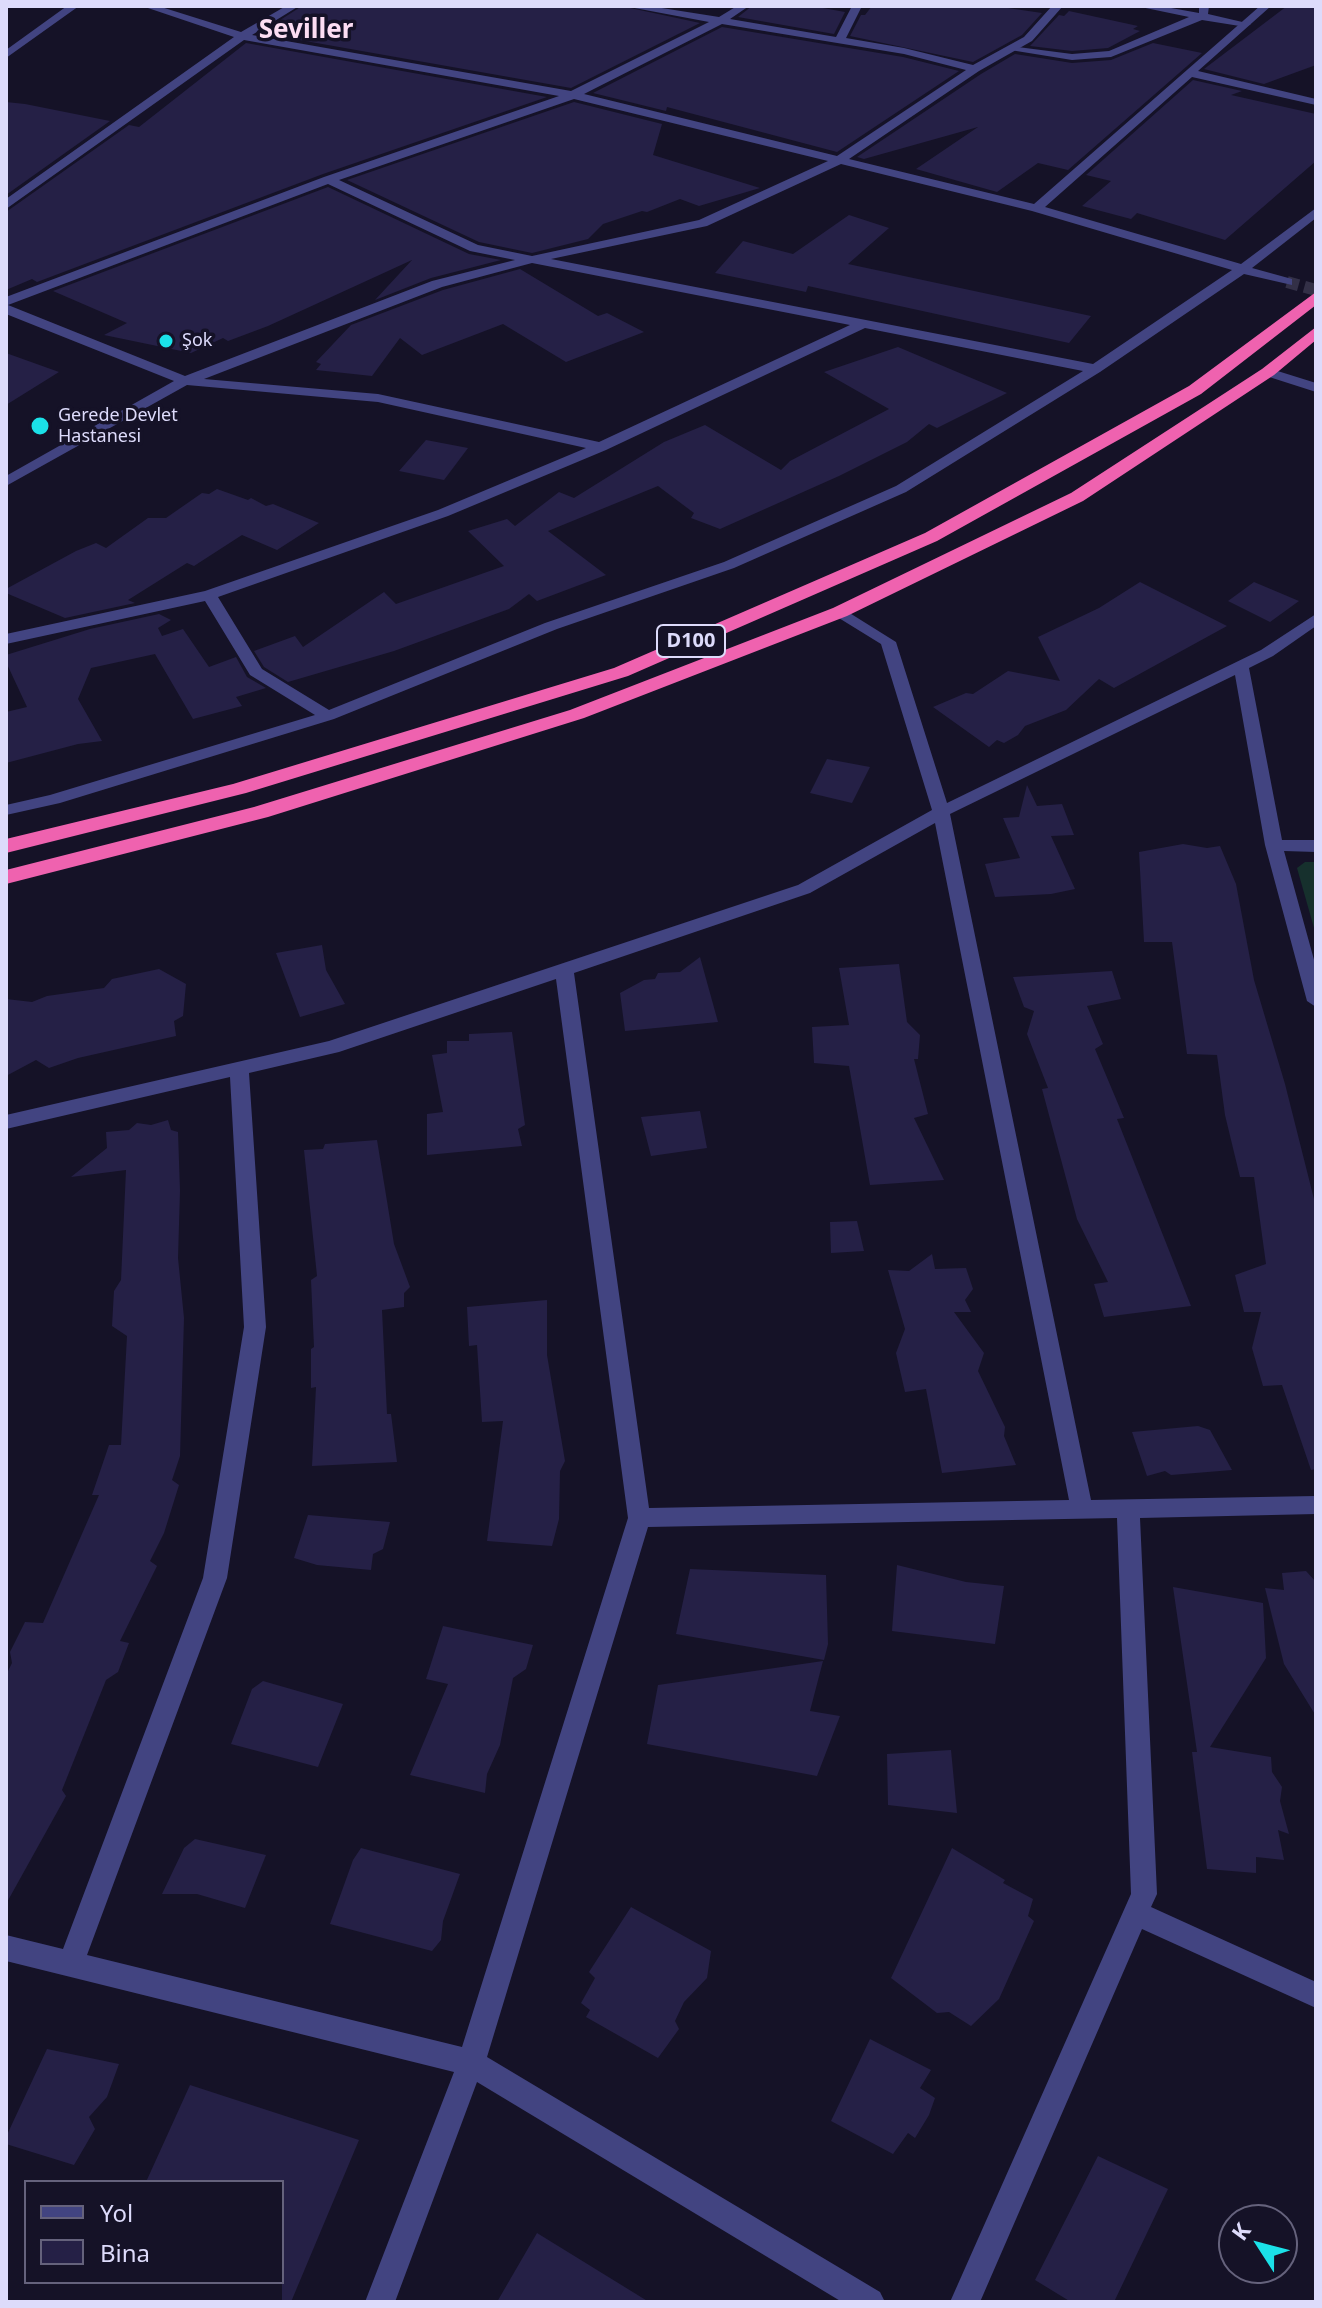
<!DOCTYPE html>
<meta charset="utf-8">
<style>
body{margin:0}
#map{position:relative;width:1322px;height:2308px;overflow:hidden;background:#151227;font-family:"Noto Sans",sans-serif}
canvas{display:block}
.frame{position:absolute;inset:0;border:8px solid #dddbfb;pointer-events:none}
.legend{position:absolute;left:24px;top:2180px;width:260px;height:104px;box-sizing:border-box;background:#151227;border:2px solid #65627c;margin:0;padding:10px 14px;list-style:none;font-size:24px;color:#dddbfb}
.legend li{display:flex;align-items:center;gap:16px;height:40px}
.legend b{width:40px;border:2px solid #65627c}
.north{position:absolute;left:1218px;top:2204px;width:80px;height:80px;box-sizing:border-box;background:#151227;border:2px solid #65627c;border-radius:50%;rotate:306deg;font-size:22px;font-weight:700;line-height:32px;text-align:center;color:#dddbfb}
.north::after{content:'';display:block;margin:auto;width:28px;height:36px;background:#1be1e8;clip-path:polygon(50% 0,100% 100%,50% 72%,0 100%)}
</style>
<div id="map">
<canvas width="1322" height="2308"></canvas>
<div class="frame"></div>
<ul class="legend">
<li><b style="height:10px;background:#424481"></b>Yol</li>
<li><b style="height:22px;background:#252046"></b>Bina</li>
</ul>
<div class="north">K</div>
</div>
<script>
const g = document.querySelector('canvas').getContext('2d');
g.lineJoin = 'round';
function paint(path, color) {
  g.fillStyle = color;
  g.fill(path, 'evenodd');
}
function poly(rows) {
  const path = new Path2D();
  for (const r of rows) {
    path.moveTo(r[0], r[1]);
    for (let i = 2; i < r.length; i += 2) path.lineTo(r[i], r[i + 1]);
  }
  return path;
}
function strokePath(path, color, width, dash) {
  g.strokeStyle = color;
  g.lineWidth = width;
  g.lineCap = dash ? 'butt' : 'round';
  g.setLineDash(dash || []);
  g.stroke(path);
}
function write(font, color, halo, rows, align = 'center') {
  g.font = font + ' "Noto Sans",sans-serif';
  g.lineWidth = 7;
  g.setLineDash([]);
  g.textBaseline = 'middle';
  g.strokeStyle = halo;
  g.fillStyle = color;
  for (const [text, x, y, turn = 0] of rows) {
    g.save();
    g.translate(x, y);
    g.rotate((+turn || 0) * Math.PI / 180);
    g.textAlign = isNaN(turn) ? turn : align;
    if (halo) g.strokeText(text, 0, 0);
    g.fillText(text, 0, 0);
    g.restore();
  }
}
paint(poly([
 [1305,862,1316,862,1316,935,1297,868]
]), '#16302d');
paint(poly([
 [302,6,621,6,700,23,571,88,260,33],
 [752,6,812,6,845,12,834,34,738,17],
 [872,6,994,6,1042,13,1022,35,973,62,850,36,861,15,865,15],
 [1287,6,1316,6,1316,65,1264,84,1204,69],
 [1069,11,1138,26,1133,29,1140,31,1108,48,1072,51,1030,46,1059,15,1064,16],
 [722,27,903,57,959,71,837,152,667,107,666,111,593,93],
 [246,43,547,97,323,174,37,282,32,279,6,290,6,212,129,125,139,127],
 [1153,43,1202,53,1068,170,1038,163,997,192,916,169,978,127,864,159,857,157,981,74,1015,54,1072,63,1111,60],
 [1193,80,1242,91,1231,95,1316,114,1316,161,1225,240,1137,213,1131,219,1082,206,1111,181,1086,175],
 [6,102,25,104,110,121,6,195],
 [574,102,662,124,653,155,760,188,699,206,680,199,647,212,642,211,603,224,588,239,532,253,479,242,347,180],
 [328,187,469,254,501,260,431,278,375,300,412,260,268,326,228,341,223,338,191,353,104,335,127,323,53,291],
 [849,215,889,228,848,264,1091,316,1069,343,808,286,806,292,715,273,743,241,793,254],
 [520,269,598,316,607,313,644,332,566,362,503,324,422,355,400,338,372,376,316,370,321,364,316,362,351,325,443,290],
 [898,347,1007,393,937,428,929,424,907,442,839,476,720,529,691,518,694,513,658,486,548,531,606,575,537,601,529,594,509,609,394,651,288,682,264,667,254,651,295,636,303,647,384,592,396,604,504,566,468,531,507,519,515,526,559,492,574,498,664,442,705,425,781,470,790,461,889,409,824,372],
 [6,353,59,372,6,405],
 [426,440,468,448,444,480,399,471],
 [217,489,248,500,251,498,266,506,273,504,319,523,277,550,242,535,194,566,187,563,128,600,135,603,65,618,6,593,6,589,76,551,96,543,106,548,148,518,166,518,202,493,209,494],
 [1140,582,1227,626,1114,688,1099,679,1066,710,1025,726,1018,735,1004,743,997,740,989,747,933,707,966,693,973,694,1008,671,1060,681,1038,637,1099,608],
 [1254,582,1299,601,1270,622,1228,601],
 [159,614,171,620,158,628,162,636,183,629,209,667,236,657,247,677,266,688,236,697,242,706,193,719,155,654,91,668,78,699,102,741,78,744,6,763,6,712,27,707,6,662,6,655,90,629],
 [827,759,870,767,852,803,810,793],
 [1027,785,1037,806,1062,804,1074,835,1051,836,1075,889,1051,894,995,897,985,864,1020,858,1003,818,1019,817],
 [1183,844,1207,848,1220,846,1236,884,1254,980,1285,1084,1316,1207,1316,1469,1311,1470,1282,1385,1263,1386,1252,1348,1261,1312,1244,1312,1235,1275,1266,1264,1254,1177,1240,1177,1225,1115,1217,1055,1187,1054,1172,942,1144,942,1139,852],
 [322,945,326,970,345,1004,300,1017,276,953],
 [700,957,718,1022,625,1031,620,993,644,980,655,979,658,973,680,972],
 [899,964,907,1022,920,1035,918,1059,914,1059,928,1114,914,1118,944,1180,870,1185,849,1066,814,1063,812,1027,849,1025,839,968],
 [159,969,186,984,183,1016,174,1021,176,1036,78,1058,49,1068,36,1060,6,1076,6,999,32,1002,47,996,104,988,112,979],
 [1112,971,1121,999,1087,1006,1103,1044,1095,1049,1124,1118,1117,1119,1191,1306,1104,1317,1094,1284,1108,1282,1077,1219,1042,1089,1048,1088,1027,1034,1034,1011,1024,1007,1013,977],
 [512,1032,525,1125,518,1129,522,1146,427,1155,427,1114,443,1112,432,1055,447,1053,447,1041,469,1041,469,1034],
 [700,1111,707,1148,651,1156,641,1117],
 [168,1120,171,1130,178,1132,180,1191,178,1258,184,1318,180,1456,172,1480,179,1485,164,1533,150,1561,157,1566,120,1641,129,1643,118,1672,106,1680,62,1790,66,1796,6,1904,6,1675,12,1663,10,1652,25,1622,43,1623,99,1495,92,1495,109,1445,121,1445,127,1336,112,1326,114,1291,121,1280,126,1170,71,1177,107,1148,106,1132,129,1130,137,1123,151,1125],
 [377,1140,394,1244,410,1287,404,1293,404,1307,382,1310,387,1414,391,1414,397,1462,312,1466,316,1387,311,1388,311,1349,314,1347,311,1280,317,1276,304,1150,323,1149,325,1144],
 [857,1221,864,1251,831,1253,830,1222],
 [932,1254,935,1269,966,1268,973,1289,965,1300,971,1312,954,1312,984,1353,978,1371,1005,1427,1004,1436,1016,1465,942,1473,926,1389,905,1392,896,1353,905,1329,888,1270,909,1271],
 [547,1300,547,1355,565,1461,560,1471,559,1519,552,1546,487,1541,503,1421,482,1422,477,1345,469,1346,467,1307],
 [1198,1426,1210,1430,1232,1470,1171,1475,1165,1471,1147,1476,1132,1432],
 [308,1515,390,1522,383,1549,373,1554,371,1570,317,1565,294,1558],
 [897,1565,966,1582,1004,1586,995,1644,892,1631],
 [690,1569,826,1575,828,1644,824,1660,676,1634],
 [1306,1571,1316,1582,1316,1716,1284,1664,1265,1588,1284,1590,1282,1573],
 [1173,1587,1263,1603,1266,1658,1210,1747,1271,1757,1272,1772,1282,1787,1280,1801,1289,1834,1278,1830,1284,1860,1256,1857,1256,1873,1207,1869,1192,1752,1197,1752],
 [443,1626,533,1645,526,1669,513,1678,500,1745,487,1774,485,1793,410,1775,448,1684,426,1679],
 [823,1661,810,1711,840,1716,817,1776,647,1744,658,1685],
 [263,1681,343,1704,318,1767,231,1744,252,1689],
 [951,1750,957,1813,888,1805,887,1754],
 [195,1839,266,1855,245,1908,197,1894,162,1894,184,1848],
 [361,1848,460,1874,443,1921,441,1940,432,1951,330,1924,353,1860],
 [952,1848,1005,1880,1003,1883,1033,1899,1028,1916,1034,1921,999,1999,971,2026,949,2012,937,2013,891,1978],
 [631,1907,711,1951,707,1978,684,2002,675,2021,679,2029,658,2058,586,2017,590,2010,581,2003,595,1978,589,1972],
 [870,2039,931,2070,920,2088,935,2098,929,2115,915,2138,908,2133,893,2154,831,2121],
 [47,2049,119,2064,107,2097,89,2117,95,2129,74,2165,6,2144,6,2137],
 [190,2085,359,2140,291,2302,282,2302,282,2182,146,2182],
 [1098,2156,1168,2189,1114,2302,1071,2302,1035,2280],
 [537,2233,649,2302,497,2302]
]), '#252046');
strokePath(poly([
 [1287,282,1316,290]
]), '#333047', 12, [12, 6]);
paint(poly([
 [1136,6,1160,6,1199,13,1199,6,1209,6,1208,14,1251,24,1246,27,1202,20,1111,57,1072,60,1004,49,1010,46,1072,54,1109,51,1189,17,1136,6]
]), '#424481');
paint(poly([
 [67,6,79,6,6,58,6,50,67,6],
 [142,6,158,6,241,32,286,6,299,6,252,35,571,91,709,22,624,6,649,6,719,17,737,6,749,6,730,19,836,37,852,6,862,6,846,38,904,48,973,65,1024,37,1052,6,1063,6,1032,41,979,71,849,159,1034,204,1260,6,1271,6,1198,71,1316,99,1316,105,1192,77,1045,207,1241,264,1316,208,1316,218,1252,268,1292,279,1292,285,1244,274,1100,372,906,492,734,568,557,629,334,719,60,803,6,815,6,805,50,795,315,715,250,675,205,601,6,644,6,634,205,591,438,510,586,448,378,402,187,385,6,486,6,476,174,381,6,314,6,297,324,177,559,96,244,40,6,209,6,199,234,37,142,6],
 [722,24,904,54,966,70,837,156,584,94,722,24],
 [574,99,828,161,699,220,532,256,478,245,339,180,574,99],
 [841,164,1032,211,1232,270,1093,364,551,259,707,226,841,164],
 [328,184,470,251,515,260,432,281,185,376,8,305,328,184],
 [532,263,850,325,599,442,378,394,204,379,442,287,532,263],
 [865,328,1083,371,896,486,724,562,545,623,329,710,262,669,218,597,448,516,606,450,865,328],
 [1268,368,1316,383,1316,392,1263,375,1261,372,1268,368],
 [840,607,896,642,947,803,1261,650,1316,614,1316,626,1273,656,1249,668,1282,840,1316,840,1316,852,1284,851,1316,967,1316,1007,1307,1001,1265,845,1235,675,950,814,1091,1500,1316,1496,1316,1514,1140,1518,1157,1894,1151,1907,1316,1982,1316,2008,1142,1929,980,2302,950,2302,1131,1894,1117,1518,648,1527,487,2057,880,2292,885,2302,842,2302,477,2082,395,2302,365,2302,454,2072,6,1961,6,1935,63,1949,203,1578,244,1327,230,1077,6,1129,6,1115,329,1041,798,885,932,810,881,644,834,615,832,612,840,607],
 [935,823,1069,1500,649,1508,574,973,810,893,935,823],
 [556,979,628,1518,462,2047,87,1955,227,1578,266,1327,249,1073,339,1052,556,979]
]), '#424481');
paint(poly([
 [1316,292,1316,305,1201,394,937,541,628,676,246,793,6,853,6,839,233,784,614,668,925,533,1189,386,1316,292],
 [1316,327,1316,340,1274,375,1083,501,847,616,584,718,268,817,6,884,6,870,254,807,570,710,833,608,1071,493,1262,369,1316,327]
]), '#ef62af');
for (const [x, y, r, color] of [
 [166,341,8,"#1be1e8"],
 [40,426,10,"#1be1e8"]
]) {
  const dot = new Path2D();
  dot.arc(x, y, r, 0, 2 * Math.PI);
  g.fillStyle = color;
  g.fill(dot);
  strokePath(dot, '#151227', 3);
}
write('18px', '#dddbfb', '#151227', [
 ["Şok",182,341],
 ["Gerede Devlet",58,416],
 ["Hastanesi",58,437]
], 'left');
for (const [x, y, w] of [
 [691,641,68]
]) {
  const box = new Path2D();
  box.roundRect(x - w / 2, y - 16, w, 32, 6);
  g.fillStyle = '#151227';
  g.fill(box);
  strokePath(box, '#dddbfb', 2);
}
write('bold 20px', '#dddbfb', null, [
 ["D100",691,641]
]);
write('bold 26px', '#fcddf3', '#151227', [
 ["Seviller",306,31]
]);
</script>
